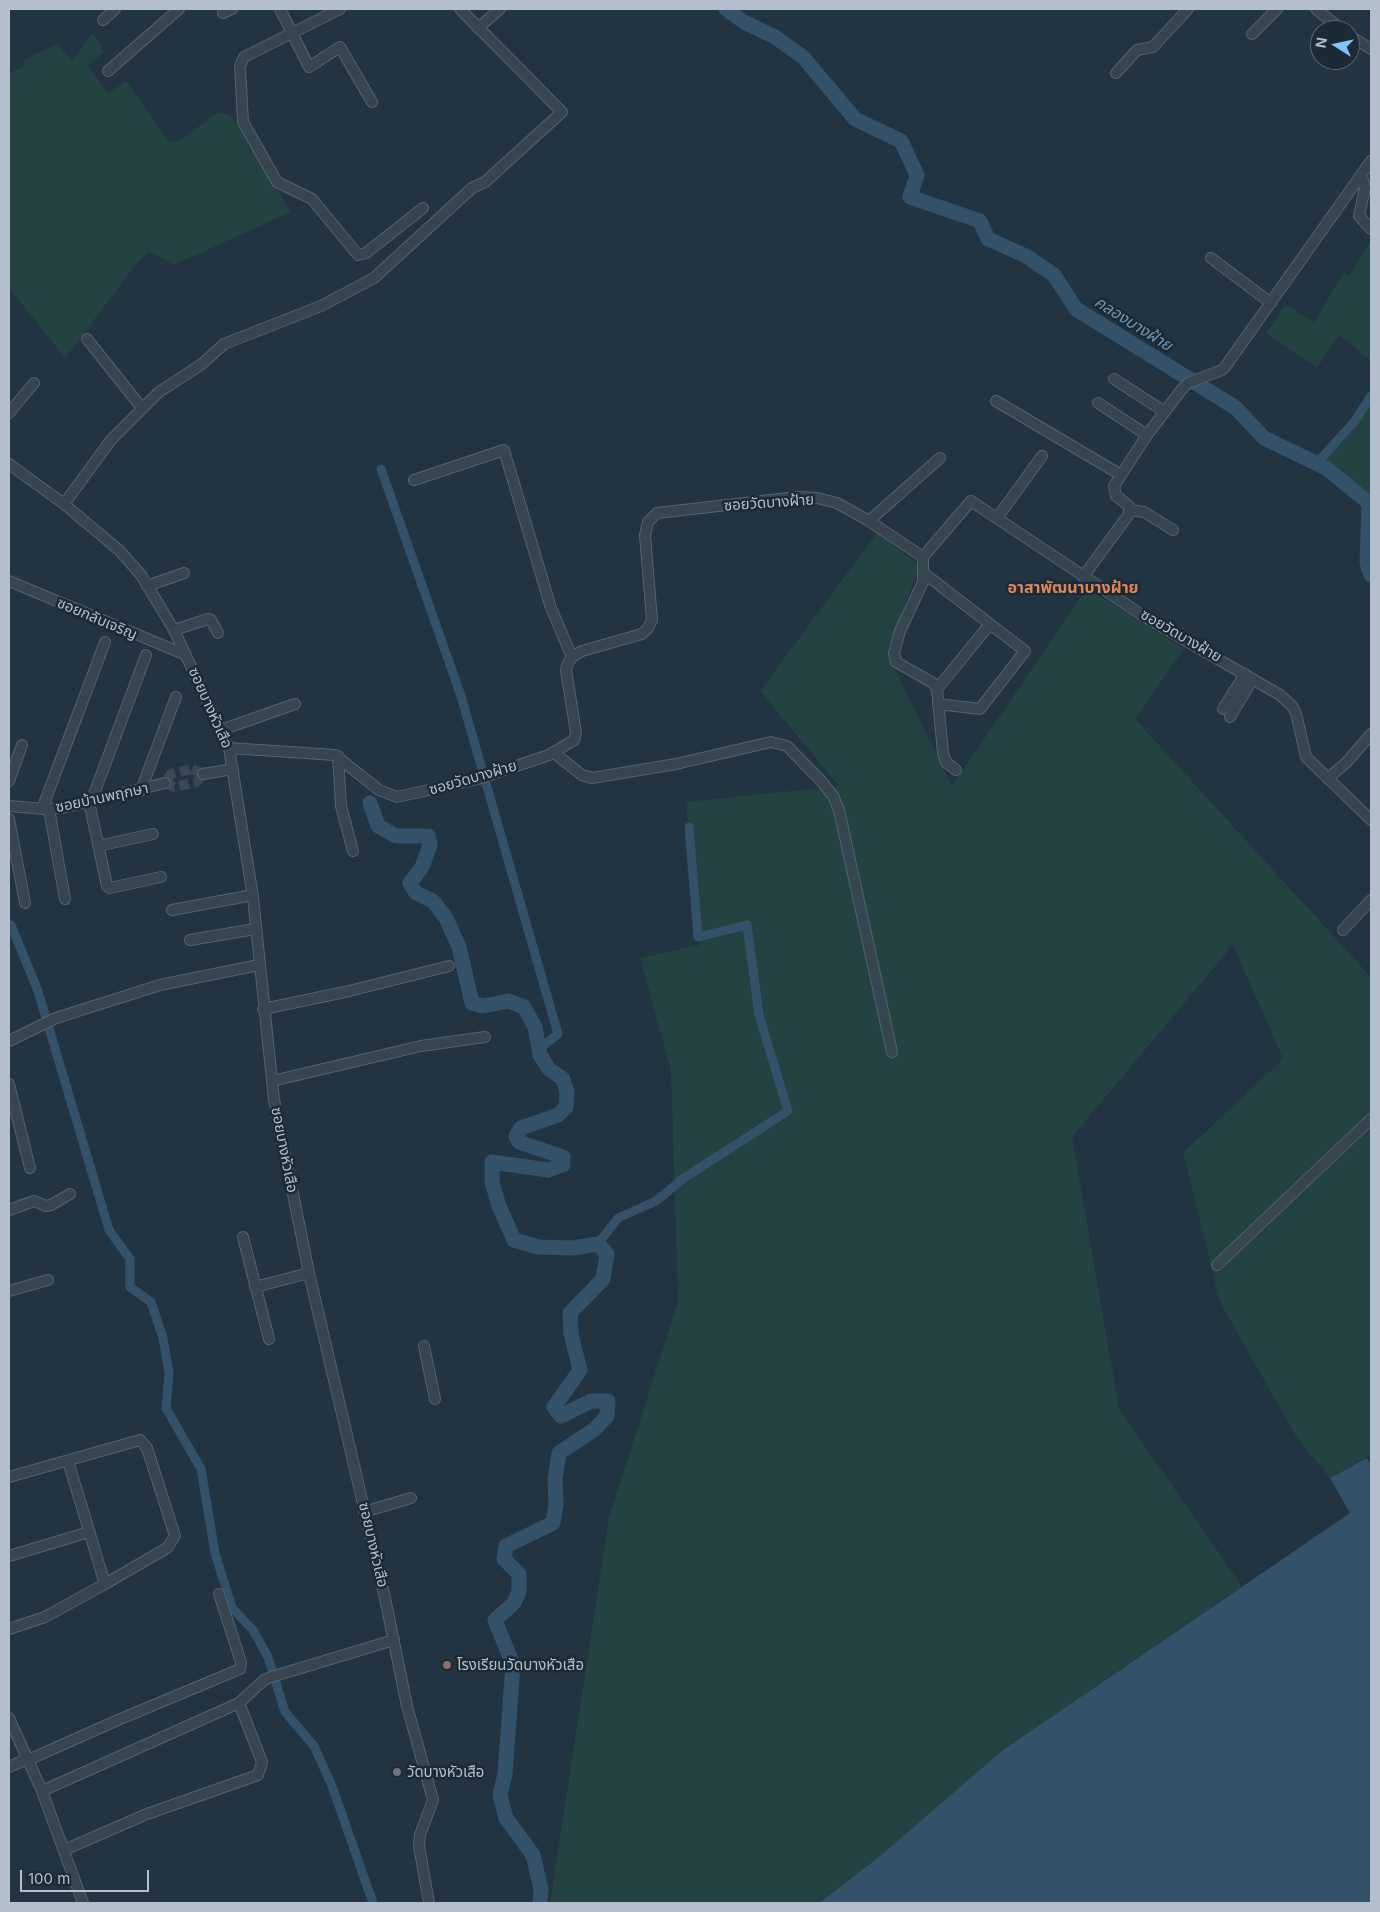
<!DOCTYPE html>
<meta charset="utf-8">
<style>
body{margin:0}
#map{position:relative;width:1380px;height:1912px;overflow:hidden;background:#223341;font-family:Inter,sans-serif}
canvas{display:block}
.frame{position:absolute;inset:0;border:10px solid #b3bfcc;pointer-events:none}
.north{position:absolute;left:1310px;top:20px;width:50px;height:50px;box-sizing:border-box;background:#1c2a36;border:1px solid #586672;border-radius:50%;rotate:280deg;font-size:14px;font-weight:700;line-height:20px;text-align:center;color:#b3bfcc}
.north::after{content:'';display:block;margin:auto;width:18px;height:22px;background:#85c2ff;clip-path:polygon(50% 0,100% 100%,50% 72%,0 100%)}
.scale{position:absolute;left:20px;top:1870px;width:129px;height:22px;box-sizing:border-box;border:2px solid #b3bfcc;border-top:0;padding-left:6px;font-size:15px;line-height:18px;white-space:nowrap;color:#b3bfcc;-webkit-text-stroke:4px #1c2a36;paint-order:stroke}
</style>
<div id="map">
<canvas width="1380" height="1912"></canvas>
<div class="frame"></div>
<div class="north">N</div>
<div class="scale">100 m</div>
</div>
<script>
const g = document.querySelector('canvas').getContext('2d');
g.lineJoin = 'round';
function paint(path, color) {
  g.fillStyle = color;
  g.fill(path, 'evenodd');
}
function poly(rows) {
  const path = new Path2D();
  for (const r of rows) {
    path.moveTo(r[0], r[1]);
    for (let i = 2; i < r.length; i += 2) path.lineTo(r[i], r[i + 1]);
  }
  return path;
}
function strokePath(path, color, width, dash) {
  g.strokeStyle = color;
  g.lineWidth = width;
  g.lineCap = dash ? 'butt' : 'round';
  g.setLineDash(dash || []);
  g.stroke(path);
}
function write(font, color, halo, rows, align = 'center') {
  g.font = font + ' Inter,"Noto Sans Thai",sans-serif';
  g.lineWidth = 5;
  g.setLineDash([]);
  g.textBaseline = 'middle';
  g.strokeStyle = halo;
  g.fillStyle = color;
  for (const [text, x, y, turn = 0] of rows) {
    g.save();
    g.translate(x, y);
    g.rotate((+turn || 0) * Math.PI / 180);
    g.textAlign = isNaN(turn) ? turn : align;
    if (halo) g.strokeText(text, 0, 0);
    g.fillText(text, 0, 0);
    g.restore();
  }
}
paint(poly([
 [93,33,104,52,88,66,108,93,126,81,168,140,177,142,219,112,231,116,291,212,174,265,161,257,148,253,138,262,65,358,9,288,9,73,24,67,23,60,58,44,72,61],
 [1371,240,1371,361,1339,335,1317,368,1266,333,1285,304,1314,323,1343,273,1349,276],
 [1371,399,1371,500,1324,457],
 [877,533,920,566,887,653,952,786,1087,588,1184,649,1135,719,1371,977,1371,1455,1330,1478,1297,1438,1220,1302,1183,1153,1283,1059,1233,945,1072,1137,1119,1409,1242,1586,1003,1750,880,1856,818,1903,550,1903,609,1518,678,1302,671,1070,640,958,699,945,686,802,839,786,760,691]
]), '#244242');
paint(poly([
 [1367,1458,1371,1466,1371,1903,819,1903,880,1856,1003,1750,1350,1513,1330,1478]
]), '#34516a');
strokePath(poly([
 [1316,464,1354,422,1371,396],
 [381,469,461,696,558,1034,538,1050],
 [11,925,38,991,109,1230,130,1259,130,1287,151,1302,163,1338,169,1373,166,1408,201,1469,215,1553,232,1608,253,1630,268,1657,285,1712,314,1746,332,1786,373,1903],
 [598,1244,618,1218,656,1201,684,1178,788,1111,759,1015,747,925,698,937,689,827]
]), '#34516a', 9);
strokePath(poly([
 [726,9,744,22,775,37,803,57,855,119,901,141,917,175,910,197,980,221,988,239,1026,256,1054,275,1076,309,1236,408,1264,438,1326,468,1369,503,1367,563,1371,575],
 [370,803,378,826,396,836,428,836,430,845,422,867,410,883,416,893,433,901,446,918,459,947,472,1003,483,1006,509,1001,524,1007,535,1027,540,1055,549,1069,563,1079,567,1092,566,1107,558,1115,521,1128,516,1136,519,1142,563,1157,563,1165,548,1170,492,1162,492,1182,499,1206,514,1240,538,1247,573,1248,598,1244,607,1254,603,1279,570,1313,571,1334,580,1370,554,1407,561,1416,591,1401,608,1401,607,1416,595,1429,559,1453,555,1479,556,1504,553,1523,506,1546,504,1559,519,1574,519,1591,514,1603,495,1620,513,1665,505,1774,500,1795,506,1818,533,1855,541,1889,540,1903]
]), '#34516a', 15);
strokePath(poly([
 [192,769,203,774,196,782,174,787,165,783,171,774,192,769]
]), '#384856', 10, [10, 5]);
const street = poly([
 [280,9,309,67,340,47,372,102],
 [340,9,244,57,240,66,243,122,277,182,312,199,358,255,366,253,423,208],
 [1316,9,1342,30],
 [223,13,232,9],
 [103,20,115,9],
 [478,28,500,9],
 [1252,34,1277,9],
 [1350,36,1371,49],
 [108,71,179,9],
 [1116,73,1137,50,1153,47,1188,9],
 [1362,176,1365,188,1359,216,1371,229],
 [1211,258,1271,303],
 [87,339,142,408],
 [1114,379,1165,412],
 [996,401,1121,475],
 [1098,403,1147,435],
 [9,413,34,383],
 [9,464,64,504,120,551,141,575,174,630,229,748,253,897,274,1100,309,1273,385,1598,407,1706,433,1800,420,1835,419,1846,429,1903],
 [414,480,504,450,551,608,572,657],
 [64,504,111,440,159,392,202,364,224,344,321,306,374,278,472,188,485,182,562,112,460,9],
 [1130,510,1144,512,1173,530],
 [997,518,1042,456],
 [869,521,940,458],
 [923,557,923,582,900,631,894,653,896,662,933,683,937,689,943,753,946,762,956,770],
 [925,574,1025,651,980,709,938,704],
 [1083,577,1129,514,1129,506,1116,496,1114,486,1147,435,1182,389,1188,383,1222,370,1225,367,1371,161],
 [9,581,186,655],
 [147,586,184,573],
 [174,630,208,619,211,620,218,633],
 [937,689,990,624],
 [1223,709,1245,674],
 [1230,717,1253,679],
 [221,730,295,704],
 [229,748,335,755,379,790,397,797,478,779,549,755,574,740,576,733,566,670,568,663,572,657,582,651,642,634,648,628,652,620,645,535,648,522,657,513,797,497,817,498,837,503,869,521,923,557,971,501,1145,617,1280,695,1292,706,1296,713,1306,757,1371,820],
 [553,752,582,775,592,778,676,764,771,742,787,746,823,783,833,796,839,810,892,1052],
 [338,756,341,806,353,851],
 [203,774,233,769],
 [1328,778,1346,763,1371,734],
 [9,781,22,745],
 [141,790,176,697],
 [89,802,107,886,110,888,161,877],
 [91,802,146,655],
 [9,806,45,809,63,808,165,783],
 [42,809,105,642],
 [49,809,65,899],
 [9,819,25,903],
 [98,846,153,834],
 [172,910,253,895],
 [1343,930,1371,900],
 [190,940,255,929],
 [263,1009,345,992,449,966],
 [9,1041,56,1018,160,985,259,965],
 [272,1081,421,1046,485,1037],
 [9,1084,30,1168],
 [9,1210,34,1201,46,1206,51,1205,70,1194],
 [243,1237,269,1339],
 [1217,1265,1371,1119],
 [255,1287,309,1273],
 [9,1291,48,1280],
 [424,1346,435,1399],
 [68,1461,105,1584],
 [9,1477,140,1440,147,1448,175,1536,167,1548,105,1584,45,1617,9,1629],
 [364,1512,411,1498],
 [9,1556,89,1532],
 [9,1718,42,1791,83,1903],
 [28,1760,118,1720,240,1669,241,1662,219,1594],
 [9,1767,27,1759],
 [42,1791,239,1703,264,1680,271,1677,394,1640],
 [64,1850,147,1814,258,1775,262,1762,239,1703]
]);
strokePath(street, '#55626f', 12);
strokePath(street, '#374551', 10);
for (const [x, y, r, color] of [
 [447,1665,5,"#8d6e63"],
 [397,1772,5,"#6b7280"]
]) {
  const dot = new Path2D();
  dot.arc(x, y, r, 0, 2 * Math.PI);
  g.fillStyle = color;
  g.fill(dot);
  strokePath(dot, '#1c2a36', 2);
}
write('15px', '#b3bfcc', '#1c2a36', [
 ["ซอยวัดบางฝ้าย",769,503,-4],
 ["ซอยกลับเจริญ",97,619,23],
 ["ซอยวัดบางฝ้าย",1181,636,30],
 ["ซอยบางหัวเสือ",210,708,66],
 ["ซอยวัดบางฝ้าย",473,778,-16],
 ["ซอยบ้านพฤกษา",102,798,-12],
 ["ซอยบางหัวเสือ",284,1150,79],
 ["ซอยบางหัวเสือ",373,1545,77]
]);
write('15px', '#b3bfcc', '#1c2a36', [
 ["โรงเรียนวัดบางหัวเสือ",457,1665],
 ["วัดบางหัวเสือ",407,1772]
], 'left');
write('italic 16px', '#7094b2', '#1c2a36', [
 ["คลองบางฝ้าย",1133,324,32]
]);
write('bold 16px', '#df855a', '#1c2a36', [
 ["อาสาพัฒนาบางฝ้าย",1073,588]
]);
</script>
